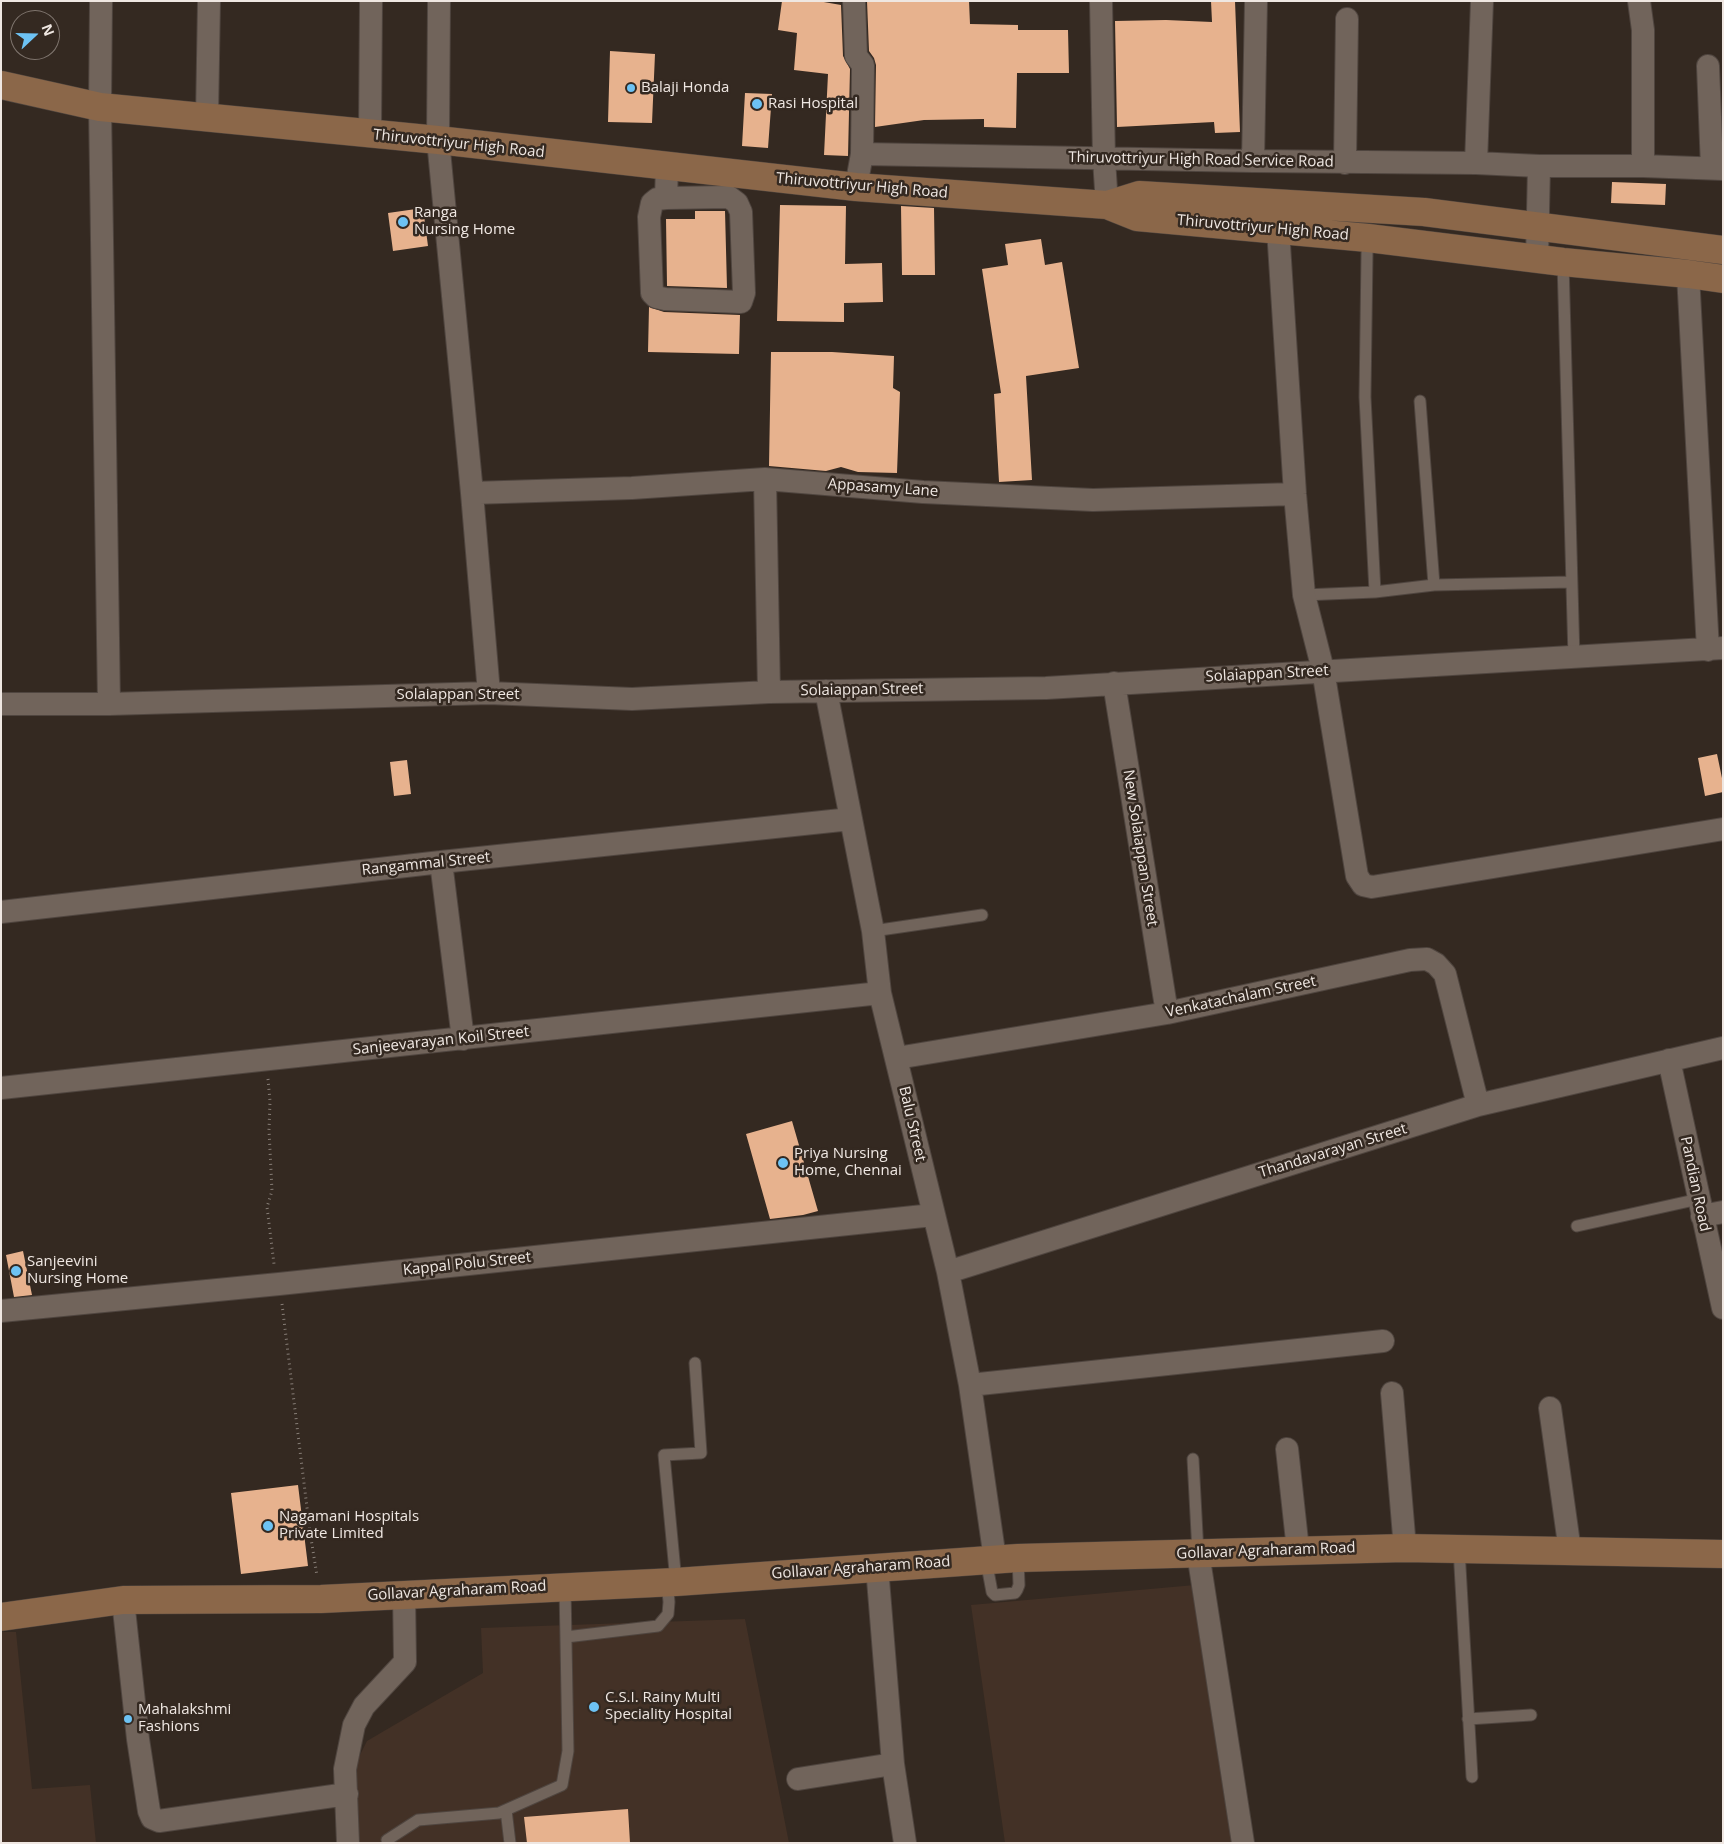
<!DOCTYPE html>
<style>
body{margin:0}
#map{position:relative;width:1724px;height:1844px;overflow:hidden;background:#342921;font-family:"Open Sans",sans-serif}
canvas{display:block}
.frame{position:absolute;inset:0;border:2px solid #efe7e2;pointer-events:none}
.north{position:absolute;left:10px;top:10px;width:50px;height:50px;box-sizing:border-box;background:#342921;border:1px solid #7f756e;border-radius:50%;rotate:69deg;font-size:14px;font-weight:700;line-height:20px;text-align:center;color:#efe7e2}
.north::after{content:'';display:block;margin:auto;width:18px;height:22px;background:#6dc2f3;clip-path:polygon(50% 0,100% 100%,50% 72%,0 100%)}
</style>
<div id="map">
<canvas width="1724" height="1844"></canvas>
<div class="frame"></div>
<div class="north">N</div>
</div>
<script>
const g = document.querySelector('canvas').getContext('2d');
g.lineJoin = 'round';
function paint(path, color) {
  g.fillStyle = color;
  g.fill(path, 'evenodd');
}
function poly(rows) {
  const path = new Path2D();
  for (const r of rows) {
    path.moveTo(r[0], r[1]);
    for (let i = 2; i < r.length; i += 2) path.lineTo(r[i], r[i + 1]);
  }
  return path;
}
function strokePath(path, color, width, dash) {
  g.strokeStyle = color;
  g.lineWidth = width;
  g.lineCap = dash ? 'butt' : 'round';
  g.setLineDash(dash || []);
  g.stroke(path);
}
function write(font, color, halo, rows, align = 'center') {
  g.font = font + ' "Open Sans",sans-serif';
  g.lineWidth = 5;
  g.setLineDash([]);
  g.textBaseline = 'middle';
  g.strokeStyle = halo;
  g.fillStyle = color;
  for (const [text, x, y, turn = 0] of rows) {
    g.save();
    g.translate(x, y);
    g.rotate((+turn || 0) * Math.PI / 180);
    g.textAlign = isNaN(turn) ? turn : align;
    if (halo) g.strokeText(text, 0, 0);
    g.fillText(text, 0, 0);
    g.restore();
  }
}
paint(poly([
 [1195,1585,1234,1843,1005,1843,971,1605],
 [745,1619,789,1843,357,1843,355,1765,367,1741,483,1673,481,1628],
 [1,1632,16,1632,32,1789,90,1785,96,1843,1,1843]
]), '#433126');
paint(poly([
 [782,1,818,1,841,5,843,56,850,69,848,156,824,155,828,74,794,70,797,33,778,30],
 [867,1,969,1,970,24,1018,25,1018,30,1068,30,1069,73,1017,73,1016,128,984,127,984,119,924,120,875,127,876,65,874,58,869,51],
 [1211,1,1235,1,1240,132,1215,133,1214,122,1117,127,1115,21,1166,20,1212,22],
 [610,51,655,54,652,123,608,122],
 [745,93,772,94,768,148,742,146],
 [1612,182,1666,184,1665,205,1611,203],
 [780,205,846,206,845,264,882,263,883,302,844,303,844,322,777,321],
 [901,206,934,208,935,275,902,275],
 [423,208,428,246,393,251,388,213],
 [695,211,725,211,727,288,667,286,666,219,695,219],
 [1041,239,1045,265,1062,262,1079,368,1026,376,1032,480,999,482,994,394,1001,393,982,269,1008,265,1005,244],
 [649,307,664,312,740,315,739,354,648,352],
 [771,352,832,352,894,356,893,388,900,392,897,473,858,472,841,467,826,471,769,466],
 [1717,754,1723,783,1723,792,1705,796,1698,758],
 [407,760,411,794,394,796,390,762],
 [792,1121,818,1211,803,1215,770,1219,746,1134],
 [23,1251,32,1295,14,1297,6,1255],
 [298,1485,308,1566,241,1574,231,1493],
 [628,1809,630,1843,527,1843,524,1817]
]), '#e7b28e');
const lane = poly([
 [1368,238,1367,254,1365,397,1375,592],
 [1563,262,1574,658],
 [1420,401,1434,585],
 [1304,595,1375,592,1434,585,1571,582],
 [873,931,982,915],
 [1577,1226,1699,1199],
 [1193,1459,1198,1553],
 [1459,1549,1472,1777],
 [986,1560,992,1592,995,1595,1015,1593,1017,1590,1019,1585,1018,1558],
 [676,1582,664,1455,701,1453,695,1363],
 [566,1637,658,1626,668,1614,669,1602,667,1582],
 [1468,1719,1531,1715],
 [506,1810,510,1843],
 [388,1843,387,1840,418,1820,499,1813,562,1785,568,1751,565,1587]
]);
const street = poly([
 [101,1,100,107,109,704],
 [439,1,438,140,472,493,489,693],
 [854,1,856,56,863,65,862,154,856,187],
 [1101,1,1104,159,1107,205],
 [1639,1,1643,30,1643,166],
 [1708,66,1712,168],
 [207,117,209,1],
 [370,135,371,1],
 [862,154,1253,161,1476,163,1539,166,1643,166,1723,169],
 [1253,161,1256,1],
 [1345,163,1347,19],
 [1476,163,1482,1],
 [666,198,657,199,652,203,649,217,652,293,656,297,665,299,741,302,744,293,741,212,737,203,729,197,666,198,667,166],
 [1278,229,1295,494,1304,595,1323,670,1357,876,1363,885,1372,887,1723,829],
 [1537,259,1539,166],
 [1688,274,1708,650],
 [765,479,769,692],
 [472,493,632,488,765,479,923,492,1093,500,1295,494],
 [1114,683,1167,1013],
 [826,691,873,931,880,993,948,1272,970,1385,995,1559],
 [1,704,109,704,489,693,632,699,769,692,1046,688,1723,648],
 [441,862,463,1039],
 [1,912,441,862,851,819],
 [897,1058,1167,1013,1410,960,1427,959,1436,964,1445,974,1478,1105],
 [1669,1060,1723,1308],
 [1,1088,880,993],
 [1702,1216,1723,1212],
 [948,1272,1478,1105,1723,1048],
 [1,1311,279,1284,933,1215],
 [970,1385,1383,1341],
 [1392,1393,1405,1548],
 [1550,1408,1570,1551],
 [1287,1449,1298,1550],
 [1198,1553,1243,1843],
 [877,1567,893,1764,905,1843],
 [123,1600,138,1739,149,1811,152,1818,159,1821,347,1794],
 [798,1779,893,1764],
 [348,1843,345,1769,354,1725,364,1706,405,1662,404,1593]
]);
const secondary = poly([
 [1,85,100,107,438,140,856,187,1107,205,1137,217,1368,238,1563,262,1688,274,1723,279],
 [1107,205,1139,195,1424,212,1723,250],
 [1,1617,123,1600,321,1599,676,1582,1018,1558,1405,1548,1723,1554]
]);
strokePath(lane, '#4f453f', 13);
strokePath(street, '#4f453f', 24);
strokePath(secondary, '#4f453f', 29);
strokePath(poly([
 [268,1079,270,1101,269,1130,272,1191,267,1207,274,1264],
 [282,1304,310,1532,317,1576]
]), '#877e77', 3, [1, 4]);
strokePath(lane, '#71645b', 11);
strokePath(street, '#71645b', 22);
strokePath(secondary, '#8b6749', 28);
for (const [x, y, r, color] of [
 [631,88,5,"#6dc2f3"],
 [757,104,6,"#6dc2f3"],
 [403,222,6,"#6dc2f3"],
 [783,1163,6,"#6dc2f3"],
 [16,1271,6,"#6dc2f3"],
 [268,1526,6,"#6dc2f3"],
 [594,1707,6,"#6dc2f3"],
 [128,1719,5,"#6dc2f3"]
]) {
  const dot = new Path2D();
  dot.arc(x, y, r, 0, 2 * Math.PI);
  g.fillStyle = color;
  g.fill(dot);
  strokePath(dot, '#342921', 2);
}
write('15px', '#efe7e2', '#342921', [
 ["Balaji Honda",641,88],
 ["Rasi Hospital",768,104],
 ["Ranga",414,213],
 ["Nursing Home",414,230],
 ["Priya Nursing",794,1154],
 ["Home, Chennai",794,1171],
 ["Sanjeevini",27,1262],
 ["Nursing Home",27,1279],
 ["Nagamani Hospitals",279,1517],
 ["Private Limited",279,1534],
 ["C.S.I. Rainy Multi",605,1698],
 ["Speciality Hospital",605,1715],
 ["Mahalakshmi",138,1710],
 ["Fashions",138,1727]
], 'left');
write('15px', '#efe7e2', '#342921', [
 ["Thiruvottriyur High Road",459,144,6],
 ["Thiruvottriyur High Road Service Road",1201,160,1],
 ["Thiruvottriyur High Road",862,186,5],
 ["Thiruvottriyur High Road",1263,228,5],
 ["Appasamy Lane",883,488,4],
 ["Solaiappan Street",1267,674,-3],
 ["Solaiappan Street",862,690,-1],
 ["Solaiappan Street",458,695],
 ["New Solaiappan Street",1140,848,81],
 ["Rangammal Street",426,864,-6],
 ["Venkatachalam Street",1241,997,-12],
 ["Sanjeevarayan Koil Street",441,1041,-6],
 ["Balu Street",912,1124,77],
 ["Thandavarayan Street",1333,1151,-17],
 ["Pandian Road",1695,1184,78],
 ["Kappal Polu Street",467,1264,-6],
 ["Gollavar Agraharam Road",1266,1551,-2],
 ["Gollavar Agraharam Road",861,1568,-4],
 ["Gollavar Agraharam Road",457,1591,-3]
]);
</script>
